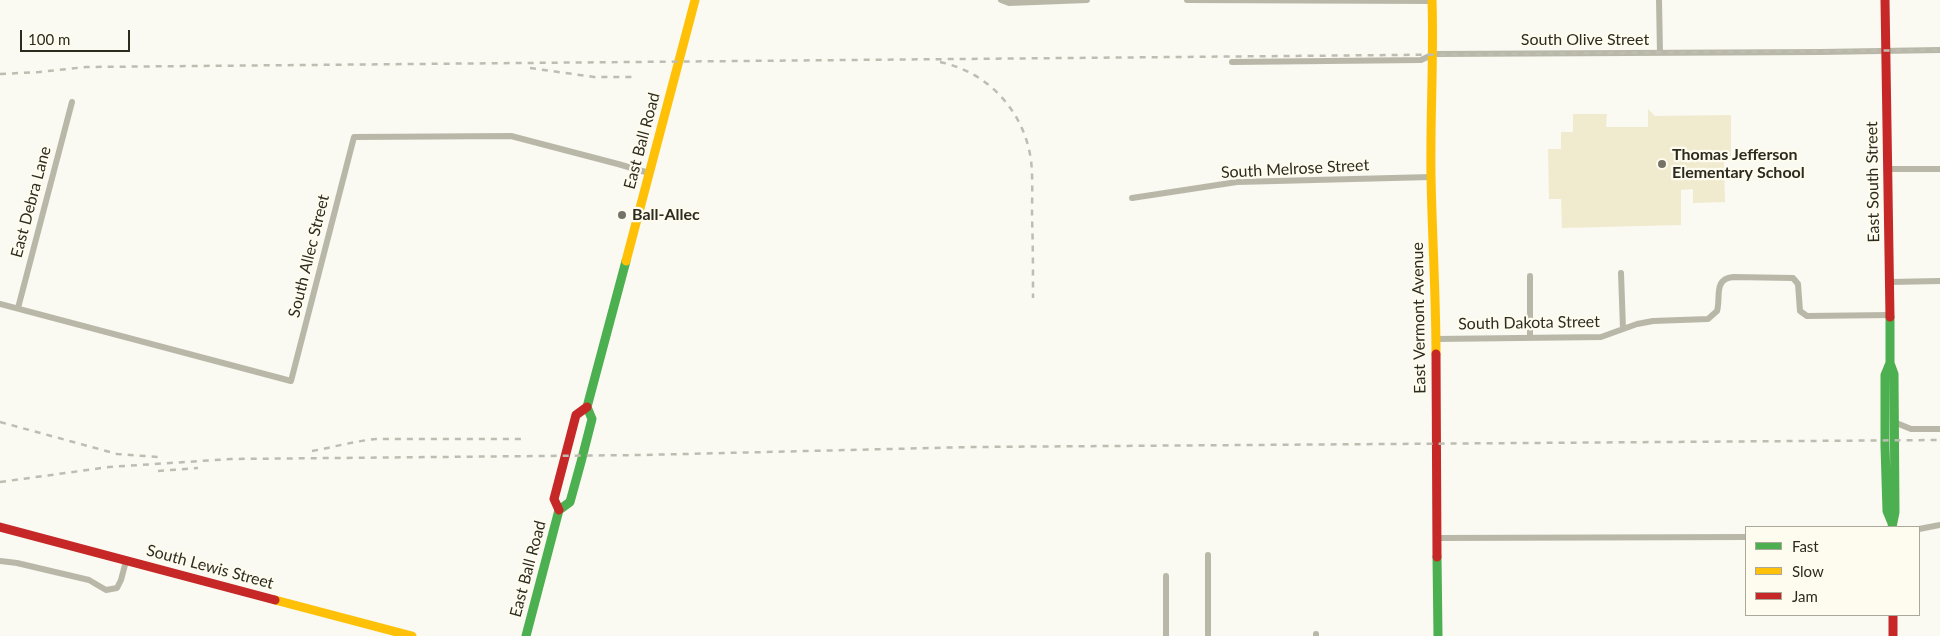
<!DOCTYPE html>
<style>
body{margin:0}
#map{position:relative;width:1940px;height:636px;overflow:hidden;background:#faf9f2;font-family:Lato,sans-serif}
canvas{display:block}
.legend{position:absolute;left:1745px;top:526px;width:175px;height:90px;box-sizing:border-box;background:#fefcef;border:1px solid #aaa89b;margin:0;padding:6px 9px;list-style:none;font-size:15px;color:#2d2a1e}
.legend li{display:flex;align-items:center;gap:10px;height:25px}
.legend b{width:25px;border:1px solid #aaa89b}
.scale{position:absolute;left:20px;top:30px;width:110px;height:22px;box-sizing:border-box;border:2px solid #2d2a1e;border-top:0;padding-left:6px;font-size:15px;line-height:18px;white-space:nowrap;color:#2d2a1e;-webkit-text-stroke:4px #fefcef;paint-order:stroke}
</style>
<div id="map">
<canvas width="1940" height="636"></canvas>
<ul class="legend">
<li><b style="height:6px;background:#4caf50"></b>Fast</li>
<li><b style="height:6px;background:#ffc107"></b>Slow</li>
<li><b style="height:6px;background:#c62828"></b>Jam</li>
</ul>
<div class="scale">100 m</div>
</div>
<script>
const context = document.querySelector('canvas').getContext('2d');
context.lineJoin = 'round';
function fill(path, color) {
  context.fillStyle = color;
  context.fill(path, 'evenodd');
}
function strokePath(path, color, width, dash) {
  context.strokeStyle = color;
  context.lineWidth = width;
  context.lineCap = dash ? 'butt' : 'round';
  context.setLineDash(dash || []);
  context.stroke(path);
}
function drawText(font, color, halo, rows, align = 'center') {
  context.font = font + ' Lato,sans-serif';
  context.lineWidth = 4.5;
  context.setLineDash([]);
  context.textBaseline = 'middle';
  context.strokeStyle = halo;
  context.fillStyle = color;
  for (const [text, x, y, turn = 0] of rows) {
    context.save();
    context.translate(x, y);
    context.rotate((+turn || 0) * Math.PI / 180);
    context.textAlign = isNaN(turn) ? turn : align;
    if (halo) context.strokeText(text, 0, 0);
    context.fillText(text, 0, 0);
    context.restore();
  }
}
fill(new Path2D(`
 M1648,109l7,7 76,-1v41l-7,7 1,39 -32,1v-14l-12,1v35l-119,3 -1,-29h-12l-1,-50h13v-17h12v-18h34l-1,13h42z`), '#f0ebcf');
strokePath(new Path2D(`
 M1001,0l8,3 78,-3
 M1187,0l245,1
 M1659,0l1,53
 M1232,62l189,-2 13,-6 387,-2 119,-2
 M1889,169h51
 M1132,198l105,-16 194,-5
 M1621,273l2,56
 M1530,276v61
 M1890,282l50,-1
 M0,304l291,77 63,-244 157,-1 107,28 31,9
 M18,308l54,-206
 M1436,339l165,-2 36,-13 16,-3 55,-2 9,-8c4,-13 -4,-32 16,-34l60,1 5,6 2,27 7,5 83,-1
 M1894,422l17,7h29
 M1919,529l21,-4
 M1437,538l309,-1
 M1208,555v81
 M0,561l17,2 72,17 17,10 11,-2 4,-8 5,-19
 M1166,576v60
 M1316,634v2`), '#b9b8a8', 6);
strokePath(new Path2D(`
 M1890,317v46l4,11 1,138 -3,15
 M1890,363l-5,12v71l2,65 5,12
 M1437,557l1,79
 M526,636l33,-126 11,-8 11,-40 11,-43 -5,-12 39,-146`), '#4caf50', 9);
strokePath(new Path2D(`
 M1432,0c2,59 -2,117 -1,175 1,60 5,120 5,179
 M626,261l69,-261
 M275,600l137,36`), '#ffc107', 9);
strokePath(new Path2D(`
 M1885,0l5,317
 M1436,354l1,203
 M559,510l-5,-11 22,-84 11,-8
 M0,527l275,73
 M1893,615v21`), '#c62828', 9);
strokePath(new Path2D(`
 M940,62c48,10 84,49 91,98 2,18 1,38 1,57 1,27 1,54 1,81
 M530,68l64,9h38
 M0,74l39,-2 47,-5 1854,-17
 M0,422l117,32 41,3
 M312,451c22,-4 43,-10 64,-12h149
 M158,471l40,-3
 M0,482l109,-15 122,-8 412,-4 329,-8 968,-7`), '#bebdb2', 2.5, [6, 6]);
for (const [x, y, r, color] of [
 [1662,164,5,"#757268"],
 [622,215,5,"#757268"]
]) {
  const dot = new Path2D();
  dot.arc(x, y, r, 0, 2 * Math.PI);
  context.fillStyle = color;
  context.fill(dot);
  strokePath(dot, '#fefcef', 2);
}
drawText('16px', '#2d2a1e', '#fefcef', [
 ["South Olive Street",1585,40],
 ["East Ball Road",642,141,-75],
 ["South Melrose Street",1295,169,-3],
 ["East South Street",1873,182,-91],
 ["East Debra Lane",31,202,-75],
 ["South Allec Street",309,256,-76],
 ["East Vermont Avenue",1419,318,-91],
 ["South Dakota Street",1529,323,-1],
 ["South Lewis Street",210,567,15],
 ["East Ball Road",528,569,-75]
]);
drawText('bold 16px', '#2d2a1e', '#fefcef', [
 ["Thomas Jefferson",1672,155],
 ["Elementary School",1672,173],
 ["Ball-Allec",632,215]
], 'left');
</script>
